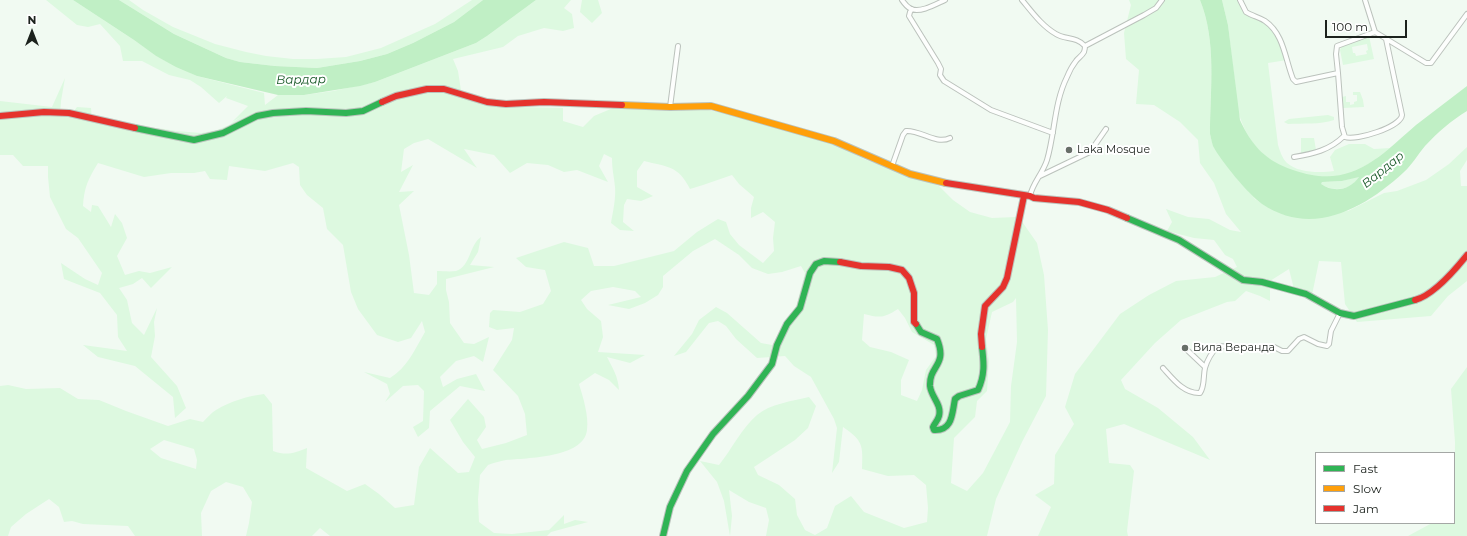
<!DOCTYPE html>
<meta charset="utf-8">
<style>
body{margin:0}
#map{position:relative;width:1467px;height:536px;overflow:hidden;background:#f1faf2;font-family:Montserrat,sans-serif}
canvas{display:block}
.legend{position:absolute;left:1315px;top:452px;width:140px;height:72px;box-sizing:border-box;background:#fff;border:1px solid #a4a7a5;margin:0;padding:5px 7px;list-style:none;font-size:12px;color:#1c221d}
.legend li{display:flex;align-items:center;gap:8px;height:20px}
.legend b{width:20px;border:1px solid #a4a7a5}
.north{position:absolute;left:12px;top:12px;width:40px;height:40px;-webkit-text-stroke:3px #fff;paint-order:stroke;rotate:0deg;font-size:11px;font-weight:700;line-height:16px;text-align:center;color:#1c221d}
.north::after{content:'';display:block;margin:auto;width:14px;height:18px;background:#1c221d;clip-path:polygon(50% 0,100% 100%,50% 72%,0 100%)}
.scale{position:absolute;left:1325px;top:20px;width:82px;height:18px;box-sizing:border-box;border:2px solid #1c221d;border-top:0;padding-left:5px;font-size:12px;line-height:14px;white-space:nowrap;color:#1c221d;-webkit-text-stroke:3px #fff;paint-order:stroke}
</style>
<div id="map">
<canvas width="1467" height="536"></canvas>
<ul class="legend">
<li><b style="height:5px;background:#30b455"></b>Fast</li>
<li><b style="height:5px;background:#ff9f0a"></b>Slow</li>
<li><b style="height:5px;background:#e5322d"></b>Jam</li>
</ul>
<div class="north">N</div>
<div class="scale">100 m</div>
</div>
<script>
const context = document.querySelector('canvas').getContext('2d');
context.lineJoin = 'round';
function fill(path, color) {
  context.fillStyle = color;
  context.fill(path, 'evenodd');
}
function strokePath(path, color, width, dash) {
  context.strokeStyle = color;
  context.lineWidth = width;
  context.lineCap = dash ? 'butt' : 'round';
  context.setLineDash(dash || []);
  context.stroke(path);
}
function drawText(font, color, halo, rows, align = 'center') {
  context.font = font + ' Montserrat,sans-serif';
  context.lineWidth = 4;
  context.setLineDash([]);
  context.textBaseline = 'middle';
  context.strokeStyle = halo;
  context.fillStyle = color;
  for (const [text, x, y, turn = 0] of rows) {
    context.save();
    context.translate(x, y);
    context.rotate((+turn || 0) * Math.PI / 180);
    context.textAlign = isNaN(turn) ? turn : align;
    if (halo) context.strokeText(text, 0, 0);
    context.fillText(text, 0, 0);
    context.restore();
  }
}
fill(new Path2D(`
 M46,0h27l61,40 22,16 41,20 67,17 1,12 13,-10h26l29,-4 42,-9 101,-39 11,-7 49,-36h35l-7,8 8,6 2,14 -11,3 -19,-3 -26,8 -15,11 -50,12 5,12 4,26 31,7 21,3 49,1v13l20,6 11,-11 19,-8 61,3 26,-3 35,8 96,26 33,17 75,27 14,14 17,12 22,6 24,-1 7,6 14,20 7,32 4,55 -2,66 -24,46 -26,57 -9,37h-221l3,-16 -3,-12 -17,-6 -20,-12 3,26 -2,20 -6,-35 -7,-19 -17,-21 19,4c13,-16 22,-36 38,-50 13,-11 35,-14 52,-18l7,9 -8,22 -13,12 -41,27 4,8 21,10 16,14 2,16 8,15 10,5 12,-7 8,-22 16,-10 13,16 40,16 23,-6 1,-14 -2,-23 -12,-10 -26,1 -26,-7c1,-24 1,-28 -19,-42l-4,35 -7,11 5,-45 -3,-9 -23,-42 -17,-11 -9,-10 -28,2 -21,-19 -10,-13 -8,-5 -9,2 -23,29 -12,4 18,-22 7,-14 17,-13 11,6 34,30 11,2 23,-27 2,-15 8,-30 -4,-7 -19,6 -14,2 -16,-6 -13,-13 -24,-16 -22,12 -30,25v11l-5,8 -13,8 -16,6 -21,-4 33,-8 -6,-6 -22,-4 -22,4 -10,9 6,9 14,12 2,16 -5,15 47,3 -15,8 -23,-6c6,12 11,19 12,33l-10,-10 -14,-7 -16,11c4,13 10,32 8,46 -3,28 -61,28 -81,30 -6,1 -13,3 -18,5l-8,10 -2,24 1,23 15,11 18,1 37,-4 15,-15v9l11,-4 13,2 -37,10 -4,4h-217l-10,-8 -8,8h-66l3,-13 3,-21 -9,-15 -17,-5 -15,9 -10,22 1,23h-67l-7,-10 -45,-2 -11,-3 -8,1 -5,-15 -10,-8 -23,15 -15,13 -3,9h-8v-150l8,-1 18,4 34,-1 18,11 21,1 27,11 42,15 22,-7 13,3c4,-4 8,-9 13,-12 15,-9 32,-14 48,-16l8,10 1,47c14,5 21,2 34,-3l-1,20 41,23 18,-7 14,10 16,14 19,-3 5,-38 11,-19 28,25 11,-1 6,-15 -12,-15 -13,-22 18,-21 16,18 2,10 -9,13 5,9 24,-6 21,-8 -2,-21 -7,-18 -25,-26 19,-30 2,-12 -17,2 -8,-3 1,-14 3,-3 27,2 23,-8 8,-13 -6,-21 -19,-3 -10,-9 48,-16 24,6 6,18h20l60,-15 23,-19 21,-13 8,3 4,12 9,11 24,18 11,-12 -1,-13 2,-16 -12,-10 -12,6v-10l3,-11 -15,-13 -7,-9 -29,10 -13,4c-12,-24 -23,-22 -46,-28l-7,10v16l16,9 -12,5 -14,-2 -3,6 -1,17 11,9 -14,-1 -9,-7c2,-12 5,-24 4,-36 -1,-11 -3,-17 -3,-29l-8,-4 -5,12 9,16 -31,-12 -13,2 -16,-7 -21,-2 -17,10 -16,-18 -30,-6 13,19 -49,-29 -14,4 -10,6 -3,23 12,-7 -14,27 15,-1 -15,14 10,50 5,38 15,2 8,-11v-13c5,0 13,1 19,0 15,-5 13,-26 25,-34l-3,15 -8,13 24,2 -48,12v11l3,12 1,21 14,20 10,1 15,-7 -6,25 -9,-6 -18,5 -16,16 3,10 14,-8 19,-5 9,17 -25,-5 -30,25 -1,17 -11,9 -5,-10 10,-6 1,-30 -6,-6 -15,1 -18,16 5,-8 -3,-10 -23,-12 26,6c17,-10 25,-29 35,-46l-3,-11 -11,17 -13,4 -21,-7 -19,-26 -7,-17 -8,-47 -16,-16 -4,-21 -16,-13 -7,-10 -1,-18 -6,-4 -28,8 -36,-5 -2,14 -17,-1 -5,-8 -11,2h-23l-27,4 -46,-14c-10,16 -14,25 -15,43l8,6 1,-7 6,1 13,21 4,-13 7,9 5,15 -10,18 8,19 14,-4 11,2 22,-6 -21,21 -9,-10 -9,6 -14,4 8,12 5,23 12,12 13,-27 -3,14 1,14 -4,21 26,29 9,22 -11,10 -2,-21 -38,-31 -37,-9 -15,-12 44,6 -9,-14 -1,-22 -17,-22 -36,-14 -3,-16 24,16 13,6 4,-12 -24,-35 -12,-9 -16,-32 -2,-20v-11h-25l-10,-11h-13v-54l52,6 13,-29 -4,23 -1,15h10l7,-9 14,1 1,12 40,10 26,-2 18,3 25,2 16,-3 12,-5 13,-9 -10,6 16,-16 -22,-8 1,-2 -8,7 -18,-16 -11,-7 -21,-5 -27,-14h-19l-3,-15 -20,-22 -12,3 -11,-2zM1016,298l1,44 -6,44 -1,36 -27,51 -16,18 -16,-8 3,-45 21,-21 2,-16 10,-10 2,-30 -3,-22 6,-27 21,-10zM898,309l7,9 7,14 22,13 2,11 -10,14 -4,20 -5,11 -16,-6v-15l8,-20 -18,-8 -21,-5 -8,-7 2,-26c16,4 20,4 34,-5zM164,440l30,9 3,11 -1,9 -35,-11 -11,-9z
 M119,0h10l14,10 30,17 42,17 31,8 20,4 27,3h24l29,-2 35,-9 54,-24 37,-24h11l-29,22 -41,21 -26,11 -27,7 -43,7 -42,-2 -35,-4 -14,-4 -52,-24z
 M582,0h16l4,13 -10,10 -12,-11z
 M1129,0h71c17,42 10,90 10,134l3,11 8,12 34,42 12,8 18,8 63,-4 36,-18 13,-2 29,-11 23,-16 18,-17v13l-7,11 1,15h6v95l-19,15 -17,20 -74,6 -12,-18 -4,-42 -22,-1 -7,34 -18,-6 -5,-20 -19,12v20l-10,-5 -14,-5 -11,10 -8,1 -46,18 -26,23 -34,37 4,9 33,19 35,29 17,23 -86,-36 -18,5 3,34 21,2 4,6 -7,60 1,5h-90l13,-29 -16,-12 19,-11 1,-29 19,-31 -9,-17 10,-33 45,-60 29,-19 27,-14 39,-4 22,-10 -4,-8 -8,-4 -11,-15 -20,-2 -27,-7 5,-9 -6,-13 22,8 21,2 21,11 11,2 -15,-18 -12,-31 -14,-20 -2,-23 -18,-18 -26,-17 -18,-1 3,-34 -13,-11 -2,-26 7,-28z
 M1222,0h18l6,12c29,12 30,20 41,48l-19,3 10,82c2,6 4,13 9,18 11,10 33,10 47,8l-4,-14 5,-7 14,-6h16l9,5 16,-1c-14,11 -29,23 -47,27 -28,6 -66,-4 -85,-26 -10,-11 -16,-24 -20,-38l-10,-86z
 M1369,36l5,23 -31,6 -3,-15 2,-4zM1367,44l1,6 -2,1 1,3 -11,2 -1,-3h-2l-1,-6z
 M1353,92h7l3,8 1,7 -21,1 -1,-11 4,-1v6h4v3l4,-1v-2l3,-1v-6h-4z
 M1328,115l6,2v3c-14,5 -31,3 -46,4l-4,-2 5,-3z
 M1301,138h13l2,12 -15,4z
 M1360,176c-9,15 -26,16 -40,8l2,-2 20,-1z
 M1467,367v169h-59l24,-13h22l1,-81 -4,-53z`), '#ddf9e0');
fill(new Path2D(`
 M73,0h46l55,34 52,24 14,4 35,4 42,2 43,-7 27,-7 26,-11 41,-21 29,-22h53l-49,36 -11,7 -101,39 -15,4 -56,9h-26l-81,-19 -21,-9 -20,-11 -22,-16z
 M1200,0h22l6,25 12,95c12,26 26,41 53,50 57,20 84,-11 123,-45 17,-13 34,-26 51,-39v25c-15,9 -30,22 -42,35 -7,8 -13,19 -21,26 -39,36 -91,66 -142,32 -14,-10 -41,-43 -49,-58 -1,-3 -2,-8 -3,-12 0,-44 7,-92 -10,-134zM1359,177c-9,13 -25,16 -38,7l1,-2 20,-1z`), '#c0efc5');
const street = new Path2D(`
 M902,0c2,3 5,7 9,9 10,4 25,-5 34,-9
 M1022,0c10,12 20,26 34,34 9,6 20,2 29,12 0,3 0,3 -1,6 -2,4 -6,6 -8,9 -4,5 -7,11 -9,16 -13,26 -12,56 -20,83 -4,13 -15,24 -17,36
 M1240,0l6,12c6,4 13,5 19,9 19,13 20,38 28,58l3,3 42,-9 -2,-19 1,-8 38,-14 51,31h5l36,-49
 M1365,0l10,32
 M912,9l-2,3 -1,4 29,47 3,6 -1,6 4,6 47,29 62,23
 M1085,46l59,-31 12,-7 6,-8
 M1338,73l4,54 3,10c11,4 56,-10 57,-22l-16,-76
 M670,107l8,-61
 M1294,157c19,-3 36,-7 50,-21
 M892,166l11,-31 3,-4c15,-1 30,14 44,7
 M1040,176l50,-24 16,-23
 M1185,348l20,19
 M1163,368c10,11 21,26 37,25 5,-7 3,-17 5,-25 2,-7 7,-16 13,-22l47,3 9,-2 8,4h6l11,-12 5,-2 14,7 9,2 2,-2 2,-13 9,-18`);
const fast = new Path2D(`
 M135,128l59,12 29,-7 34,-17 16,-3 33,-2 40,2 17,-2 19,-9
 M1127,218l52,22 64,40 19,2 44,12 34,19 14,3 61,-16
 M916,324l5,8 16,7c11,27 -8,26 -7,47 1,11 12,18 9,30 -1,4 -4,7 -6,11l1,3c19,1 18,-17 21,-31l4,-3 19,-6c7,-15 6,-27 4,-43
 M663,536l7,-29 17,-36 26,-37 35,-38 24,-32 5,-19 10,-21 13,-16 10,-35 6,-9 8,-3 16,1`);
const slow = new Path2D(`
 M622,105l48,2 41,-1 123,35 76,33 36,9`);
const jam = new Path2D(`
 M382,102l14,-6 31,-7h17l43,13 19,2 38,-2 78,3
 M0,116l44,-4 25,1 66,15
 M946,183l84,13 4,2 45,4 29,8 19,8
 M840,262l21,4 28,1 13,3 7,8 5,15v29l2,2
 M1415,300c19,-5 40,-30 52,-45
 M982,347l-1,-13 4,-28 18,-19 4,-9 17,-82`);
strokePath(street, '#bbc2bc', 6);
strokePath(fast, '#bbc2bc', 8);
strokePath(slow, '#bbc2bc', 8);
strokePath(jam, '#bbc2bc', 8);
strokePath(street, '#fdfefd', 4);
strokePath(fast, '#30b455', 6);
strokePath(slow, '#ff9f0a', 6);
strokePath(jam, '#e5322d', 6);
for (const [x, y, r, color] of [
 [1069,150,4,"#676e68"],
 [1185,348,4,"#676e68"]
]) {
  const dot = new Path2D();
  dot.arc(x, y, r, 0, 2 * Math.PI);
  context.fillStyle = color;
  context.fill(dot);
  strokePath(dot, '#fff', 1.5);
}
drawText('11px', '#1c221d', '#fff', [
 ["Laka Mosque",1077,150],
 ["Вила Веранда",1193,348]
], 'left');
drawText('italic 12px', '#175826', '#fff', [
 ["Вардар",301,80,-1],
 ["Вардар",1383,170,-39]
]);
</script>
